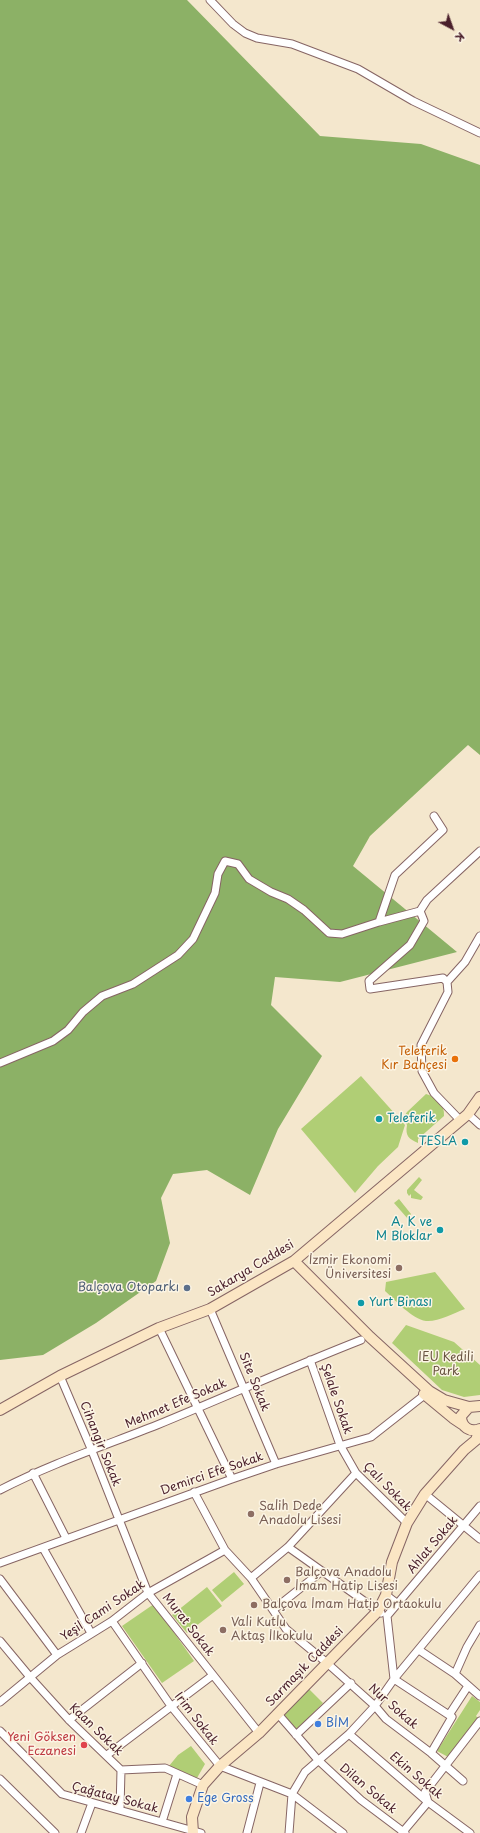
<!DOCTYPE html>
<meta charset="utf-8">
<style>
body{margin:0}
#map{position:relative;width:480px;height:1833px;overflow:hidden;background:#f4e7cd;font-family:"Playpen Sans",sans-serif}
canvas{display:block}
.north{position:absolute;left:432px;top:8px;width:40px;height:40px;-webkit-text-stroke:3px #fcf5e5;paint-order:stroke;rotate:139deg;font-size:11px;font-weight:700;line-height:16px;text-align:center;color:#4a1f2b}
.north::after{content:'';display:block;margin:auto;width:14px;height:18px;background:#4a1f2b;clip-path:polygon(50% 0,100% 100%,50% 72%,0 100%)}
</style>
<div id="map">
<canvas width="480" height="1833"></canvas>
<div class="north">K</div>
</div>
<script>
const context = document.querySelector('canvas').getContext('2d');
context.lineJoin = 'round';
function fill(path, color) {
  context.fillStyle = color;
  context.fill(path, 'evenodd');
}
function strokePath(path, color, width, dash) {
  context.strokeStyle = color;
  context.lineWidth = width;
  context.lineCap = dash ? 'butt' : 'round';
  context.setLineDash(dash || []);
  context.stroke(path);
}
function drawText(font, color, halo, rows, align = 'center') {
  context.font = font + ' "Playpen Sans",sans-serif';
  context.lineWidth = 3;
  context.setLineDash([]);
  context.textBaseline = 'middle';
  context.strokeStyle = halo;
  context.fillStyle = color;
  for (const [text, x, y, turn = 0] of rows) {
    context.save();
    context.translate(x, y);
    context.rotate((+turn || 0) * Math.PI / 180);
    context.textAlign = isNaN(turn) ? turn : align;
    if (halo) context.strokeText(text, 0, 0);
    context.fillText(text, 0, 0);
    context.restore();
  }
}
fill(new Path2D(`
 M361,1076l44,49 -7,22 -20,19 -23,27 -54,-64z
 M426,1094c10,3 19,10 18,22l-26,23v4c-9,-4 -13,-7 -11,-18l-4,-7 4,-6z
 M419,1177l3,3 -8,10 9,7 -2,3 -10,-2v-4l-2,2 -2,-3v-3z
 M399,1199l12,15 -3,5 -14,-16z
 M435,1272l30,37c-11,4 -27,13 -39,12 -14,-2 -31,-21 -41,-30l1,-9z
 M406,1325l48,17 26,23v30l-16,2 -22,-7 -50,-47z
 M234,1572l10,12 -22,18 -10,-12z
 M207,1587l15,19 -35,27 -15,-18z
 M154,1604l40,57 -32,22 -40,-57z
 M309,1689l14,14 -26,27 -13,-15z
 M472,1696l8,6v8l-4,6 3,3 -29,39 -13,-7z
 M191,1746l14,18 -8,14 -28,-12 9,-11z`), '#b0ce75');
fill(new Path2D(`
 M0,0h187l133,136 101,8 59,21v590l-12,-10 -98,91 -17,30 104,86 -117,30 -65,-5 -4,28 51,51 -44,73 -28,66 -43,-25 -34,4 -12,24 9,45 -14,38 -60,42 -53,32 -43,5z`), '#8cb166');
const street = new Path2D(`
 M210,0l23,24 12,9 12,5 35,6 66,25 55,32 67,32
 M379,922l16,-47 48,-45 -9,-14
 M447,982l18,-20 15,-26
 M0,1063l53,-22 15,-11 15,-18 19,-16 31,-12 45,-29 15,-16 22,-46 3,-19 7,-13 13,3 11,15 22,13 17,7 16,11 25,23 13,1 37,-12 41,-11
 M468,1114l12,11
 M460,1120l-26,-27 -12,-22 -1,-26 27,-53 -1,-10 -4,-4 -73,11 -1,-8 41,-36 14,-24 -4,-10 7,-11 53,-49
 M210,1309l66,155
 M159,1328l73,151
 M310,1360l30,85 16,28 51,50
 M60,1376l32,75 56,142 111,140
 M33,1473l33,65
 M0,1490c50,-26 104,-44 157,-65 68,-28 135,-58 204,-85
 M194,1492l31,58 26,28 35,51 41,34 48,43 11,13 45,34 32,28
 M425,1494l55,45
 M288,1547l93,66
 M43,1548l48,85
 M0,1563l232,-84 44,-15 95,-27 56,-44
 M251,1578l37,-31 68,-74
 M0,1579l57,76
 M386,1595l12,9
 M273,1610l49,-39
 M387,1616l93,-110
 M112,1621l59,85 49,60 72,28 51,39
 M0,1641l30,36 39,43 52,50 44,-2 38,17
 M419,1650l36,24 25,22
 M455,1674l12,-27 13,-22
 M0,1702l57,-47 55,-34 36,-28 77,-43
 M278,1714l40,46 43,40 44,33
 M449,1715l19,-29
 M69,1720l73,-57
 M0,1731l62,63 139,39
 M349,1734l79,68 42,31
 M296,1735l55,-52
 M431,1753l21,-36 -58,-38 86,-104
 M107,1755l106,-80
 M0,1779l55,54
 M120,1810l1,-40
 M162,1822l15,-48
 M81,1833l11,-30
 M247,1833l13,-50
 M289,1833l3,-39 13,-22 44,-38 26,-28 19,-27 -7,-63
 M402,1833l26,-31 -3,-10 55,-71`);
const secondary = new Path2D(`
 M294,1261l76,76 59,54 15,9 25,7
 M424,1394l29,24 9,6
 M0,1410l60,-34 99,-48 51,-19 84,-48 174,-147 12,-17
 M193,1833l-1,-16 11,-32 17,-19 39,-33 119,-122 8,-16 6,-33 15,-39 18,-29 39,-44 12,-10 4,-11c-10,4 -19,-2 -19,-13l8,-9 11,-1`);
strokePath(street, '#866564', 9);
strokePath(secondary, '#866564', 12);
strokePath(street, '#fff', 7);
strokePath(secondary, '#fbe6c4', 10);
for (const [x, y, r, color] of [
 [455,1059,4,"#e8710a"],
 [379,1119,4,"#0f9aa8"],
 [465,1142,4,"#0f9aa8"],
 [440,1230,4,"#0f9aa8"],
 [399,1268,4,"#8d6e63"],
 [187,1288,4,"#5c6f8a"],
 [361,1303,4,"#0f9aa8"],
 [251,1514,4,"#8d6e63"],
 [287,1580,4,"#8d6e63"],
 [254,1605,4,"#8d6e63"],
 [223,1630,4,"#8d6e63"],
 [318,1724,4,"#3f7fe0"],
 [84,1745,4,"#e0444e"],
 [189,1799,4,"#3f7fe0"]
]) {
  const dot = new Path2D();
  dot.arc(x, y, r, 0, 2 * Math.PI);
  context.fillStyle = color;
  context.fill(dot);
  strokePath(dot, '#fcf5e5', 1.5);
}
drawText('12px', '#c56008', '#fcf5e5', [
 ["Teleferik",447,1052],
 ["Kır Bahçesi",447,1066]
], 'right');
drawText('12px', '#0d838f', '#fcf5e5', [
 ["Teleferik",387,1119],
 ["TESLA",457,1142,"right"],
 ["A, K ve",432,1223,"right"],
 ["M Bloklar",432,1237,"right"],
 ["Yurt Binası",369,1303]
], 'left');
drawText('12px', '#785e54', '#fcf5e5', [
 ["İzmir Ekonomi",391,1261,"right"],
 ["Üniversitesi",391,1275,"right"],
 ["Salih Dede",259,1507],
 ["Anadolu Lisesi",259,1521],
 ["Balçova Anadolu",295,1573],
 ["İmam Hatip Lisesi",295,1587],
 ["Balçova İmam Hatip Ortaokulu",262,1605],
 ["Vali Kutlu",231,1623],
 ["Aktaş İlkokulu",231,1637]
], 'left');
drawText('12px', '#4a1f2b', '#fcf5e5', [
 ["Sakarya Caddesi",251,1269,-31],
 ["Site Sokak",254,1382,68],
 ["Şelale Sokak",336,1399,71],
 ["Mehmet Efe Sokak",176,1404,-23],
 ["Cihangir Sokak",100,1444,68],
 ["Demirci Efe Sokak",212,1474,-19],
 ["Çalı Sokak",387,1487,46],
 ["Ahlat Sokak",433,1545,-50],
 ["Yeşil Cami Sokak",103,1611,-34],
 ["Murat Sokak",188,1625,52],
 ["Sarmaşık Caddesi",305,1667,-46],
 ["Nur Sokak",393,1707,41],
 ["Irim Sokak",196,1719,52],
 ["Kaan Sokak",96,1730,44],
 ["Ekin Sokak",416,1776,40],
 ["Dilan Sokak",368,1789,40],
 ["Çağatay Sokak",115,1798,15]
]);
drawText('12px', '#4e5e75', '#fcf5e5', [
 ["Balçova Otoparkı",179,1288]
], 'right');
drawText('12px', '#695441', '#fcf5e5', [
 ["IEU Kedili",446,1358],
 ["Park",446,1372]
]);
drawText('12px', '#366cbe', '#fcf5e5', [
 ["BİM",326,1724],
 ["Ege Gross",197,1799]
], 'left');
drawText('12px', '#be3a42', '#fcf5e5', [
 ["Yeni Göksen",76,1738],
 ["Eczanesi",76,1752]
], 'right');
</script>
